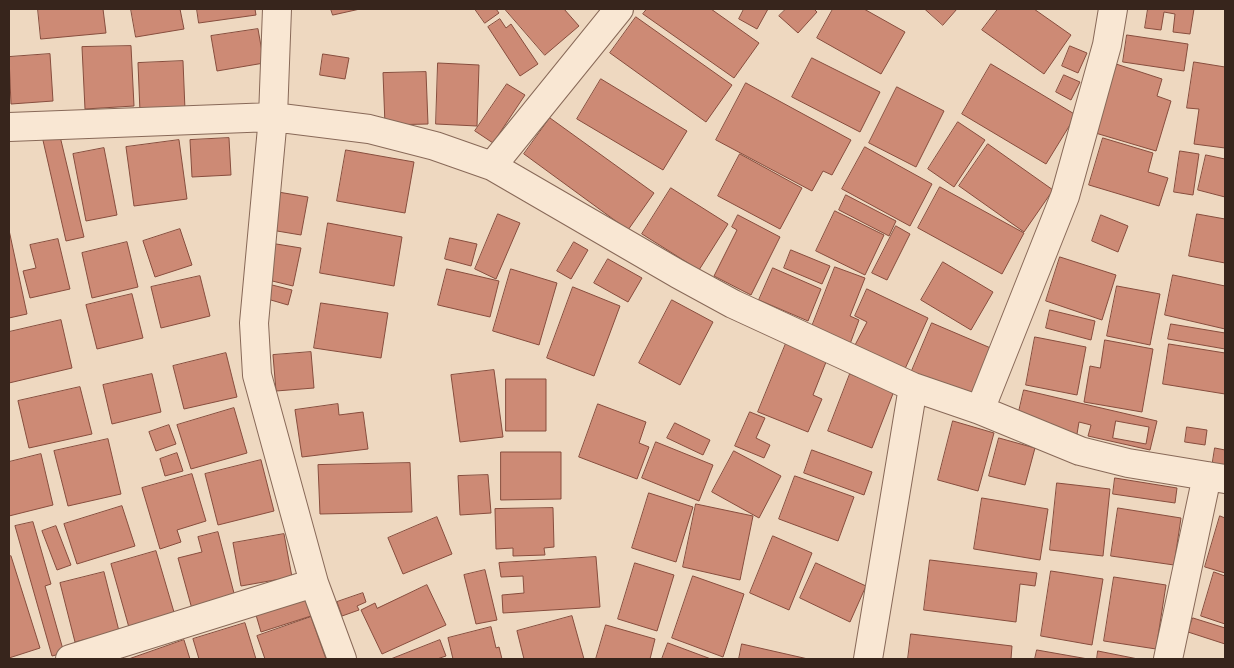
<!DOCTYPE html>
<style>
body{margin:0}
#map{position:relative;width:1234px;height:668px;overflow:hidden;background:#eed8c0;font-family:Georgia,serif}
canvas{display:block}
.frame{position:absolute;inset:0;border:10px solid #37251c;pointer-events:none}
</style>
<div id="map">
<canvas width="1234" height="668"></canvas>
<div class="frame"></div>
</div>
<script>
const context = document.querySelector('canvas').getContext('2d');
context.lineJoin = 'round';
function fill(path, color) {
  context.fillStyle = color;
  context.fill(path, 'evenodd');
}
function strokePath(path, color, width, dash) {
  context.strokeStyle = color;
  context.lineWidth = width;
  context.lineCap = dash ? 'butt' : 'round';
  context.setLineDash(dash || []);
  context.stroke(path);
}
const building = new Path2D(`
 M38,9h65l3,24 -65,6z
 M131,9h49l4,20 -48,8z
 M197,9h58l1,6 -57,8z
 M331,9h29l-27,6z
 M475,9h21l3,4 -14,10z
 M505,9h59l15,17 -34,29z
 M647,9h64l48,34 -25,35 -91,-64z
 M744,9h24l-11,20 -18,-10z
 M786,9h28l3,3 -19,21 -19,-17z
 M833,9h31l41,23 -24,42 -64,-36z
 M925,9h32l-14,16z
 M998,9h36l37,26 -27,39 -62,-44z
 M1148,9h46l-4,25 -17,-2 2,-18 -11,-2 -3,18 -16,-2z
 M636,17l96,68 -26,37 -96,-69z
 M500,19l6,9 5,-4 27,40 -18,12 -32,-49z
 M258,29l6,34 -47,8 -6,-35z
 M1127,35l61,9 -4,27 -61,-9z
 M131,46l3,60 -49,3 -3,-62z
 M1070,46l17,7 -9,20 -16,-7z
 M50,54l3,47 -42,3 -2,-47z
 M323,54l26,4 -4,21 -25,-4z
 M812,58l68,34 -20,40 -68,-35z
 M183,61l2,49 -45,2 -2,-49z
 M1194,62l31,5v81l-31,-4 5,-35 -12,-1z
 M438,63l41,2 -2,61 -41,-2z
 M1113,63l49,16 -5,17 14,5 -15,50 -64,-19z
 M991,64l85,51 -30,49 -84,-50z
 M426,72l2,52 -43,1 -2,-52z
 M1064,75l16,7 -9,18 -15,-8z
 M601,79l86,52 -24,39 -86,-51z
 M746,83l105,57 -19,35 -9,-4 -11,20 -96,-51z
 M507,84l18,11 -32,48 -18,-12z
 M897,87l47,24 -28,56 -47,-24z
 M550,118l104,75 -26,37 -104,-76z
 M958,122l27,18 -31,47 -26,-18z
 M59,132l25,105 -18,4 -24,-105z
 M229,138l2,37 -39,2 -2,-37z
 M1103,138l50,15 -5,19 20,6 -9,28 -70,-21z
 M179,140l8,59 -53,7 -8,-59z
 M988,144l65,46 -29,42 -65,-46z
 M865,147l67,37 -22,42 -68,-37z
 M104,148l13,67 -31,6 -13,-67z
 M346,150l68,12 -9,51 -68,-12z
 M1180,151l19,3 -6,41 -19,-3z
 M740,154l62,34 -22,41 -62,-33z
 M1206,155l19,4v38l-27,-7z
 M940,187l84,46 -22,41 -84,-46z
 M671,188l57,36 -29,46 -57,-36z
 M278,192l30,5 -7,38 -30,-5z
 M846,195l50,26 -7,15 -50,-26z
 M835,211l49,24 -19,40 -49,-24z
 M498,214l22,9 -24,56 -21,-10z
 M1197,214l28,5v44l-36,-7z
 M738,215l42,22 -29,58 -37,-19 23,-46 -5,-3z
 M1101,215l27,11 -10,26 -26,-11z
 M328,223l74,14 -8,49 -74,-13z
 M896,226l14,8 -23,46 -15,-7z
 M180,229l12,36 -37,12 -12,-36z
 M9,230l18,84 -18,4z
 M450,238l27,6 -6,22 -26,-7z
 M58,239l12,50 -40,9 -7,-27 13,-3 -6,-23z
 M127,242l11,45 -46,11 -10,-45z
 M574,242l14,8 -17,29 -14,-8z
 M270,243l31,5 -8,38 -29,-7z
 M791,250l39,16 -8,18 -38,-16z
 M1060,257l56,18 -14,45 -56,-19z
 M608,259l34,19 -14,24 -34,-19z
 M943,262l50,30 -22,38 -50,-30z
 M835,267l30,11 -15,38 9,4 -9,24 -39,-15z
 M773,268l48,21 -13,32 -49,-21z
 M447,269l52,12 -9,36 -52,-12z
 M511,269l46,14 -18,62 -46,-14z
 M1173,275l52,11v43l-60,-14z
 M200,276l10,40 -49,12 -10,-41z
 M268,284l24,6 -4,15 -24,-7z
 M1117,286l43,8 -10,51 -43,-9z
 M573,287l47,19 -26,70 -47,-18z
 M867,289l61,29 -24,53 -50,-24 13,-25 -12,-6z
 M132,294l11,44 -46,11 -11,-44z
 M672,300l41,22 -33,63 -41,-22z
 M321,303l67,10 -7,45 -67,-10z
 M1050,310l45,11 -4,19 -45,-12z
 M61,320l11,48 -63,15v-51z
 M932,323l61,26 -21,50 -61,-26z
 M1171,324l54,9v16l-57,-10z
 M1035,337l51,10 -9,48 -51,-10z
 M1105,340l48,9 -11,63 -58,-10 6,-36 10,2z
 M787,341l41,16 -15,38 9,4 -14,33 -50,-20z
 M1169,344l56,9v41l-62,-10z
 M311,352l3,36 -38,3 -3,-36z
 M226,353l11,44 -53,12 -11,-43z
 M494,370l9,67 -43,5 -9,-67z
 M152,374l9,38 -49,12 -9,-39z
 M850,374l44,17 -22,57 -44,-17z
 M506,379h40v52h-40z
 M80,387l12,47 -63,14 -11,-47z
 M1024,390l133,31 -7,29 -62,-14 3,-11 -12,-3 -2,12 -60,-14zM1116,421l33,6 -3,17 -33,-6z
 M338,404l1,11 24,-3 5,37 -66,8 -7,-47z
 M598,404l48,18 -7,21 10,4 -12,32 -58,-22z
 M234,408l13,45 -56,16 -14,-44z
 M750,412l15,6 -9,20 14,7 -6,13 -29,-12z
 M953,421l41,12 -16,58 -40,-11z
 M675,423l35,17 -7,15 -36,-17z
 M169,425l7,19 -20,7 -7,-19z
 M1187,427l20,3 -2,15 -20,-3z
 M999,438l36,10 -10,37 -36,-9z
 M108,439l13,55 -53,12 -14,-55z
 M656,442l57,23 -14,36 -57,-23z
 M1215,448l10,2v19l-13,-2z
 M812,450l60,22 -8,23 -60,-22z
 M734,451l47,25 -22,42 -47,-26z
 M501,452h60v47l-60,1z
 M177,453l6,18 -18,5 -5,-17z
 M41,454l12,51 -44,11v-54z
 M261,460l13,51 -56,14 -13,-51z
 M410,463l2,49 -92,2 -2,-49z
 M192,474l14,47 -29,9 4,12 -21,7 -18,-61z
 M488,475l3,38 -31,2 -2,-39z
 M795,476l59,21 -16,44 -59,-22z
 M1115,478l62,10 -2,15 -62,-9z
 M1057,483l53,6 -7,67 -53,-6z
 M649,493l44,14 -17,55 -44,-14z
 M982,498l66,11 -8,51 -66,-11z
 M696,504l57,12 -13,64 -57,-13z
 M122,506l13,40 -58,18 -13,-40z
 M553,508l1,39 -10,1 1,7 -32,1v-8l-17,1 -1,-40z
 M1118,508l63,10 -7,47 -63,-9z
 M1220,516l5,2v55l-20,-6z
 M437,517l15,37 -49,20 -15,-36z
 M33,522l18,62 -6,2 19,67 -12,3 -37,-130z
 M56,526l15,39 -14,5 -15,-39z
 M218,532l17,65 -43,12 -14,-51 24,-6 -4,-15z
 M284,534l8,43 -51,9 -8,-43z
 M773,536l39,17 -23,57 -39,-17z
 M156,551l20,68 -46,12 -19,-67z
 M11,556l29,92 -31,10v-101z
 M596,557l4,50 -97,6 -1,-18 22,-2 -1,-17 -22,1 -2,-14z
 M930,560l107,13 -2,13 -15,-2 -4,38 -92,-12z
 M635,563l39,12 -17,56 -39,-12z
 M816,563l50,23 -16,36 -50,-24z
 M485,570l12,50 -21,4 -12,-49z
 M1051,571l52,8 -11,66 -51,-9z
 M104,572l15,59 -44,11 -15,-59z
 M1214,572l11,4v48l-24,-8z
 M693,576l51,18 -21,63 -51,-19z
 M1114,577l52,8 -10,64 -52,-8z
 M427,585l19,40 -64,29 -21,-44 14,-7 2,5z
 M363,593l3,9 -9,4 2,4 -17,6 -5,-14z
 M306,599l5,17 -50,16 -5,-17z
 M572,616l12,43h-60l-7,-28z
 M311,617l15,42h-61l-8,-23z
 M1193,618l32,10v16l-37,-12z
 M245,623l11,36h-57l-6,-20z
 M606,625l49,14 -5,20h-54z
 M491,627l5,21 3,-1 3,12h-49l-5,-21z
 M911,634l101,12 -1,13h-103z
 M184,640l6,19h-61z
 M440,640l6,16 -9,3h-46z
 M668,643l43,16h-49z
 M742,644l66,15h-69z
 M1037,650l51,9h-53z
 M1098,651l40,8h-41z`);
fill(building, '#cd8a75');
strokePath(building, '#874d3d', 1);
const minor = new Path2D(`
 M277,9l-4,108 -19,206 3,52 57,208 28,76
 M9,127l264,-10 96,12 66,17 57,20 186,108 55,30 180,83 67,23 100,41 48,12 97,16
 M492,166l127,-157
 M980,410l85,-214 42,-151 6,-36
 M70,659l244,-76
 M868,659l45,-272
 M1168,659l39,-183`);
strokePath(minor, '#886958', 30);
strokePath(minor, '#f9e7d3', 28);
</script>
